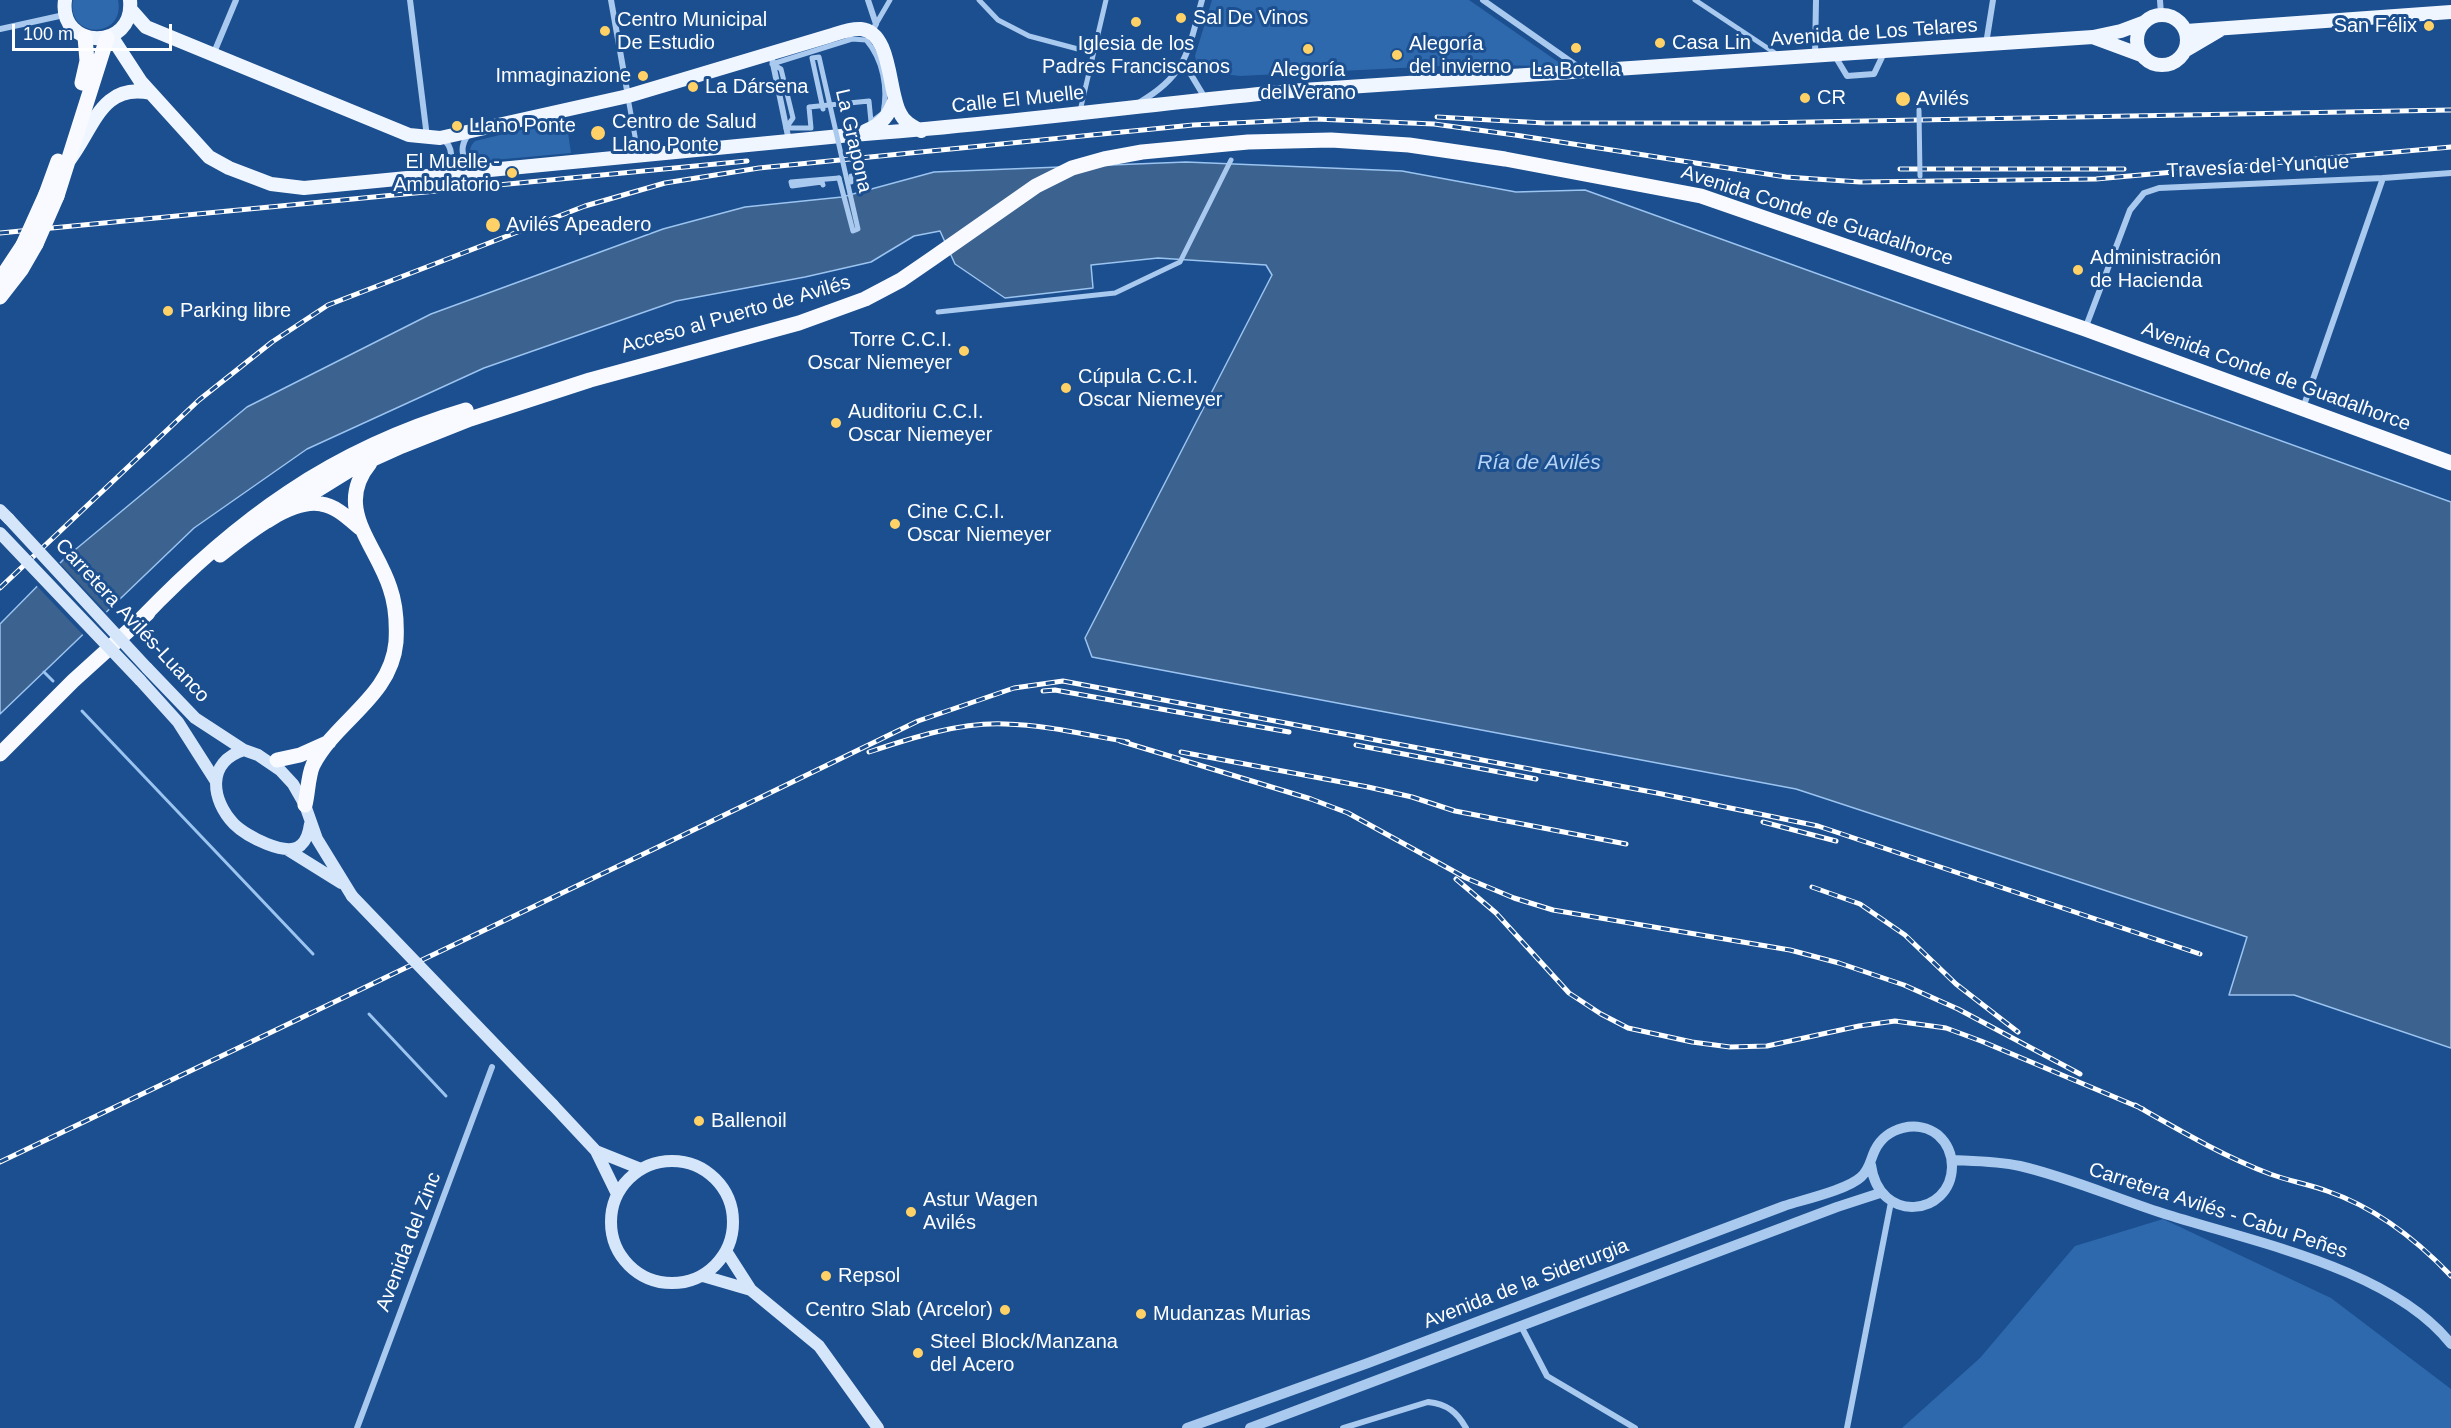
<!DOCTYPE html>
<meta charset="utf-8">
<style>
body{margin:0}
#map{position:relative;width:2451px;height:1428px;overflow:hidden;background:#1b4f8f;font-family:Helvetica,sans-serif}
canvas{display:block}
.scale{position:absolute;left:12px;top:24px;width:160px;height:27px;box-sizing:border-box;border:3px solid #fff;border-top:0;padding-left:8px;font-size:18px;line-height:21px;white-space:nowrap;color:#fff;-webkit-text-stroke:4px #1b4f8f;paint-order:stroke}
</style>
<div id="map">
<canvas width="2451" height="1428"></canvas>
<div class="scale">100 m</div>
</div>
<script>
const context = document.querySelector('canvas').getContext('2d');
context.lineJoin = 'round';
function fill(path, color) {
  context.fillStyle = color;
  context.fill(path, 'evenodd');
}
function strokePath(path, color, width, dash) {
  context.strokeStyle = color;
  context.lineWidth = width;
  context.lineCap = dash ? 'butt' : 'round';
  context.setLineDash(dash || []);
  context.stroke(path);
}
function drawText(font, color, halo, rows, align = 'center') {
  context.font = font + ' Helvetica,sans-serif';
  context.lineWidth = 6;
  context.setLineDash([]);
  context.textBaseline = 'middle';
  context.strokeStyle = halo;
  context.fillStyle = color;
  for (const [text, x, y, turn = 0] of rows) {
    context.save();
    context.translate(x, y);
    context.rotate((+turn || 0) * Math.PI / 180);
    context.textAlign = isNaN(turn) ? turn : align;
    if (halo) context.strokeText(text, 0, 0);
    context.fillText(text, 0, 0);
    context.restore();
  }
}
fill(new Path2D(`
 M73,0h45c8,39 -52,40 -45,0z
 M1212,0h257l95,66 -103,-1 -221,11 -41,-5 -4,-15z
 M566,119l5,34 -89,8c-11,-4 -16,-11 -7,-20z
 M2163,1219l168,79 120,91v39h-549l78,-70 95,-112z`), '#2e69ad');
const water = new Path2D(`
 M1186,162l216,9 114,21 69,-2 866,312v546l-157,-53h-65l18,-58 -451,-148 -704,-132 -7,-19 187,-363 -6,-10 -108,-7 -67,7 2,23 -88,10 -50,-34 -15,-33 -26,5 -43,26 -66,15 -129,24 -192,67 -177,81 -113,79 -194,186v-90l64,-65 183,-152 184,-93 232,-85 82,-22 97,-10 92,-25z`);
fill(water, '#3c6290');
strokePath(water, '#9cc4f0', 1.5);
fill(new Path2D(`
 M58,561l51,54 -24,22 -50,-53z`), '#1b4f8f');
strokePath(new Path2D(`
 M44,672l9,9
 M82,711l231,243
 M369,1014l77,82`), '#9cc4f0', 3);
strokePath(new Path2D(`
 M979,0l19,20 31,16 64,17
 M1695,0l83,55
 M876,24l14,-24
 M852,39l14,1c17,20 22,48 17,73l-12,9 -2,-21 -60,6 2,21h-25l7,-10 -12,-49 -9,-5z
 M628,98l10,55
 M1080,111l26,-111
 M851,176v6
 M823,185l-1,-3 -30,4 -1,-4 48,-4
 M938,312l177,-19 65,-31 51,-102`), '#a9c9ee', 5);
strokePath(new Path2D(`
 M410,0l17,137
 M611,0l17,96
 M868,0l8,24 -4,8
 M1483,0l97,68
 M2160,0l1,15
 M0,29l64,-14
 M1986,44l7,-44
 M771,54l18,87
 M213,55l23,-55
 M1815,56l1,-56
 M1835,56l12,20 27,-2 10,-21
 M1184,63l21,35
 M1140,102c48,-28 48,-52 62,-102
 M468,135c-10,14 -5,24 5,35
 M442,139c12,7 11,23 4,33
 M2085,329l45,-119 14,-17 15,-5 224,-10 68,-5
 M2303,408l80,-230
 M1521,1326l26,50 88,52
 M357,1428l135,-361
 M1343,1428l85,-26c19,2 29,10 38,26
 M1847,1428l44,-226`), '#a9c9ee', 6);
strokePath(new Path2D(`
 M1952,1160c22,1 46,1 68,6 48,11 95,32 142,47 90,29 229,55 289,131
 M1187,1428l181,-65 416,-157c18,-6 63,-16 77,-29 9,-8 9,-17 14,-27 11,-23 43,-31 63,-15 9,8 14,20 14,32 -1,49 -73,58 -81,-2
 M1250,1428l587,-221 43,-14`), '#a9c9ee', 10);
strokePath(new Path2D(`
 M0,510l9,9
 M147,668l48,50 49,32
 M140,680l38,42 37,58
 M310,824c-1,7 -3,16 -9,21 -14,13 -55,-9 -67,-21 -23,-24 -28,-62 10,-74l14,5 22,15 13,14 12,21 12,34 35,57
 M288,850l53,33
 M553,1105l43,46 21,43
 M596,1151l45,18
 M611 1222a61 61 0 1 1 122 0a61 61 0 1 1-122 0Z
 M726,1251l25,39 68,56 59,82
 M703,1276l48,14`), '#d6e6fa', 12);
strokePath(new Path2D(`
 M65,0c-7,50 70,52 65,0
 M131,10l15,17 263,108 31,3 188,-42 201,-60c10,-3 21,-8 32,-7 31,3 27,63 39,84 4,9 12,13 21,18
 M2137 40a25 25 0 1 1 50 0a25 25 0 1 1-50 0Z
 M2186,31l265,-19
 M111,36l30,46 68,75 20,11 42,16 33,4 547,-53c151,-10 301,-32 452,-45l790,-53 28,-6 24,-9
 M2095,38l46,17
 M2186,50l34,-20
 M865,131c17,-6 24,-16 30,-32
 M70,159c24,-32 32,-77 81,-66`), '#f0f6ff', 14);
strokePath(new Path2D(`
 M82,83l5,-22 -2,-24
 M46,194l12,-33
 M57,196l50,-158
 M0,280l23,-35
 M0,297l21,-27 15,-26
 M267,521l84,-52 51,-23 68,-27 120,-39 209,-57 66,-24 36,-19 32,-22 103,-72 36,-18 32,-9 38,-7 106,-10 83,-2 78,5 96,14 196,37 384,133 366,134
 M220,555c23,-18 70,-57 101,-51 15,2 27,14 39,24
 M140,620c97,-101 191,-170 326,-210
 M0,754l73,-73 75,-68
 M277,760l23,-5 29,-13
 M305,805c3,-12 3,-29 8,-40 23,-45 78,-68 83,-123 1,-18 0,-37 -6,-54 -14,-44 -57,-80 -20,-125`), '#f8faff', 15);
const rail = new Path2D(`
 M1437,117l108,6h213l693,-13
 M1900,169h224
 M0,233l747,-72
 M0,588l199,-188 73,-58 56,-37 257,-99 80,-23 94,-15 434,-43 122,-6 119,5 81,11 271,42 74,5 236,-3 355,-32
 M1043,691l12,-1 234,42
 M1120,741l191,58 37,14 118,65 48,20 39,12 237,40 49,13 65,22 54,24 122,65
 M1356,745l180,34
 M869,752c42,-14 91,-30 136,-28 41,1 82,11 123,18
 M1181,752l187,35 44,10 43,14 171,33
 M1763,822l73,19
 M1456,879l40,34 73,80 32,21 27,14 64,14 38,5 37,-1 92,-20 36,-5 51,7 35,13 162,68
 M1812,887l48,17 45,31 51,49 62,48
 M2135,1105c44,25 88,51 135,69 19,7 38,10 57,17 47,16 90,49 124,85
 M0,1162l679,-325 239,-116 96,-33 49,-7 594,112 161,33 382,128`);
strokePath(rail, '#fff', 5);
strokePath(rail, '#1b4f8f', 3, [9]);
strokePath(new Path2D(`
 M823,109l-11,-51 7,-1 39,172 -5,2 -14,-53
 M1919,110l1,66`), '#a9c9ee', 5);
strokePath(new Path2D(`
 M9,519l138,149
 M0,533l140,147
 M352,896l201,209`), '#d6e6fa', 12);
strokePath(new Path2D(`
 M36,244l21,-48
 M23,245l23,-51`), '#f8faff', 15);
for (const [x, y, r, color] of [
 [1181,18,6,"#ffd166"],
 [1136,22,6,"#ffd166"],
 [2429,26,6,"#ffd166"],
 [605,31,6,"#ffd166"],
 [1660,43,6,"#ffd166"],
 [1576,48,6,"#ffd166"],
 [1308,49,6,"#ffd166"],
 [1397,55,6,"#ffd166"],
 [643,76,6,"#ffd166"],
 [693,87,6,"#ffd166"],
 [1805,98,6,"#ffd166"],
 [1903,99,8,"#ffd166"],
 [457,126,6,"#ffd166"],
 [598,133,8,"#ffd166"],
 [512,173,6,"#ffd166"],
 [493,225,8,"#ffd166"],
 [2078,270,6,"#ffd166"],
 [168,311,6,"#ffd166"],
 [964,351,6,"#ffd166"],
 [1066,388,6,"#ffd166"],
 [836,423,6,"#ffd166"],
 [895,524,6,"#ffd166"],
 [699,1121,6,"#ffd166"],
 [911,1212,6,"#ffd166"],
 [826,1276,6,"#ffd166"],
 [1005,1310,6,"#ffd166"],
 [1141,1314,6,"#ffd166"],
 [918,1353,6,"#ffd166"]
]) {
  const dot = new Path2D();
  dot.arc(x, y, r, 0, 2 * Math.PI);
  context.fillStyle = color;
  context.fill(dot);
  strokePath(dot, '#1b4f8f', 2);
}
drawText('20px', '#fff', '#1b4f8f', [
 ["Sal De Vinos",1193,18],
 ["Centro Municipal",617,20],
 ["De Estudio",617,43],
 ["San Félix",2417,26,"right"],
 ["Casa Lin",1672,43],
 ["Iglesia de los",1136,44,"center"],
 ["Padres Franciscanos",1136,67,"center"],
 ["Alegoría",1409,44],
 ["del invierno",1409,67],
 ["Alegoría",1308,70,"center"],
 ["del Verano",1308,93,"center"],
 ["La Botella",1576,70,"center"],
 ["Immaginazione",631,76,"right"],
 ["La Dársena",705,87],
 ["CR",1817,98],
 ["Avilés",1916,99],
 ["Centro de Salud",612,122],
 ["Llano Ponte",612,145],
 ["Llano Ponte",469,126],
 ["El Muelle -",500,162,"right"],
 ["Ambulatorio",500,185,"right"],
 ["Avilés Apeadero",506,225],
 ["Administración",2090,258],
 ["de Hacienda",2090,281],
 ["Parking libre",180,311],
 ["Torre C.C.I.",952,340,"right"],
 ["Oscar Niemeyer",952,363,"right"],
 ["Cúpula C.C.I.",1078,377],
 ["Oscar Niemeyer",1078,400],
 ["Auditoriu C.C.I.",848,412],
 ["Oscar Niemeyer",848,435],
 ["Cine C.C.I.",907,512],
 ["Oscar Niemeyer",907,535],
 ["Ballenoil",711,1121],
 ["Astur Wagen",923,1200],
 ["Avilés",923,1223],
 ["Repsol",838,1276],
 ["Centro Slab (Arcelor)",993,1310,"right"],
 ["Mudanzas Murias",1153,1314],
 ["Steel Block/Manzana",930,1342],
 ["del Acero",930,1365]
], 'left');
drawText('20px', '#fff', '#1b4f8f', [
 ["Avenida de Los Telares",1874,33,-4],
 ["Calle El Muelle",1018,100,-6],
 ["La Grapona",853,141,77],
 ["Travesía del Yunque",2258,167,-3],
 ["Avenida Conde de Guadalhorce",1817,216,18],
 ["Acceso al Puerto de Avilés",736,315,-16],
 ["Avenida Conde de Guadalhorce",2276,377,20],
 ["Carretera Avilés-Luanco",132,621,47],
 ["Carretera Avilés - Cabu Peñes",2218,1211,18],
 ["Avenida del Zinc",409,1242,-69],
 ["Avenida de la Siderurgia",1526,1284,-21]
]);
drawText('italic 21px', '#b5d3f5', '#1b4f8f', [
 ["Ría de Avilés",1539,463]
]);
</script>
